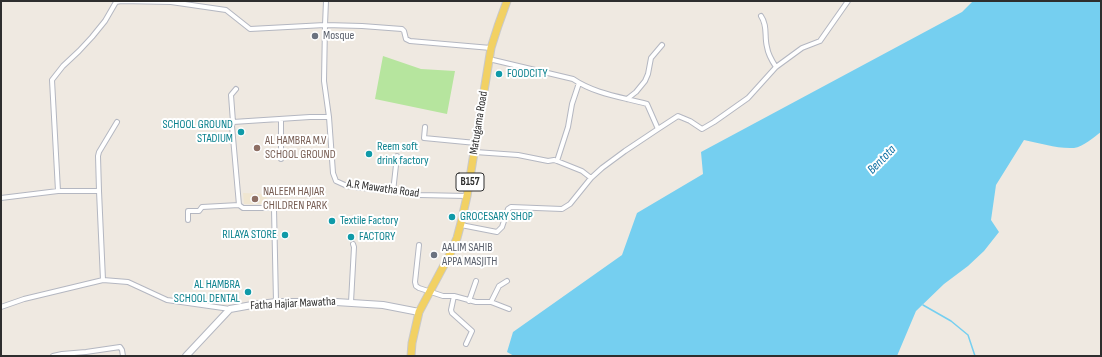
<!DOCTYPE html>
<style>
body{margin:0}
#map{position:relative;width:1102px;height:357px;overflow:hidden;background:#efe9e1;font-family:"Sofia Sans Condensed",sans-serif}
canvas{display:block}
.frame{position:absolute;inset:0;border:2px solid #2e2e2e;pointer-events:none}
</style>
<div id="map">
<canvas width="1102" height="357"></canvas>
<div class="frame"></div>
</div>
<script>
const context = document.querySelector('canvas').getContext('2d');
context.lineJoin = 'round';
function fill(path, color) {
  context.fillStyle = color;
  context.fill(path, 'evenodd');
}
function strokePath(path, color, width, dash) {
  context.strokeStyle = color;
  context.lineWidth = width;
  context.lineCap = dash ? 'butt' : 'round';
  context.setLineDash(dash || []);
  context.stroke(path);
}
function drawText(font, color, halo, rows, align = 'center') {
  context.font = font + ' "Sofia Sans Condensed",sans-serif';
  context.lineWidth = 4;
  context.setLineDash([]);
  context.textBaseline = 'middle';
  context.strokeStyle = halo;
  context.fillStyle = color;
  for (const [text, x, y, turn = 0] of rows) {
    context.save();
    context.translate(x, y);
    context.rotate((+turn || 0) * Math.PI / 180);
    context.textAlign = isNaN(turn) ? turn : align;
    if (halo) context.strokeText(text, 0, 0);
    context.fillText(text, 0, 0);
    context.restore();
  }
}
fill(new Path2D(`
 M243,193l24,1 -1,10h-22z`), '#f0e6d1');
fill(new Path2D(`
 M383,56l38,13 34,2 -8,43 -72,-15z`), '#b6e59e');
fill(new Path2D(`
 M973,1h128v131c-7,5 -18,15 -27,16 -17,1 -34,-5 -50,-8l-28,45 -5,35 8,12 -15,19 -16,15 -24,18 -28,27 -19,45h-383l-7,-4 6,-20 109,-77 15,-42 66,-39 -2,-22 261,-140z`), '#75cff0');
strokePath(new Path2D(`
 M923,305l28,16 17,14 7,21`), '#75cff0', 1.5);
const street = new Path2D(`
 M326,1l-1,24 -1,56 5,36 4,56 3,8 11,5 72,9 48,1
 M761,16c7,10 3,20 6,31 1,7 5,14 9,20
 M627,99l9,-7 9,-11 3,-7 3,-16 11,-13
 M281,119v40
 M233,122l-2,-27 5,-6
 M425,127l-1,11 52,5
 M658,129l20,-13 12,5 12,8 12,-7 34,-24 28,-31 26,-19 18,-7 28,-40
 M475,152l43,3 30,6 6,-1 3,1 11,-34 4,-23 7,-21
 M557,161l25,10 9,7
 M58,191l-6,-111 11,-14 16,-15 13,-14 13,-16 11,-19 5,-1 50,1 55,8 24,19 75,-4 37,1 40,3 2,2 2,8 4,2 81,7
 M99,191l-1,-35 1,-4 18,-30
 M393,192l4,-36
 M1,198l57,-7h41l4,89
 M188,220v-9h11l3,-4 37,-2
 M461,225l36,7 5,-5 6,-18 3,-2 51,2 8,-5 21,-26 11,-10 23,-17 33,-22 -11,-25c-25,-7 -52,-10 -74,-25l-84,-20
 M419,245l-4,37 1,4 3,2 24,8h11l22,6h15l8,-16 8,-5
 M454,296l-3,14 1,3 20,18 -6,13
 M469,301l7,-20
 M276,302l-2,-93 -3,-1h-28l-4,-3 -7,-79 1,-4 77,-5h19
 M351,302l3,-55 -1,-3
 M491,302l18,7
 M1,307l23,-8 79,-19 25,2 39,18 63,9
 M53,356l9,-2 24,-2 34,-5 2,3 1,6`);
const secondary = new Path2D(`
 M186,356l44,-47 22,-4 24,-3h60l47,3 36,7`);
const primary = new Path2D(`
 M411,356l1,-13 7,-31 31,-58 7,-16 4,-15 6,-27 24,-148 7,-22 9,-25`);
strokePath(street, '#b4b7c1', 6);
strokePath(secondary, '#b4b7c1', 8);
strokePath(primary, '#c9c9c9', 9);
strokePath(street, '#fff', 4);
strokePath(secondary, '#fff', 6);
strokePath(primary, '#f2d163', 7);
for (const [x, y, r, color] of [
 [315,36,4,"#6b7280"],
 [499,74,4,"#0f9aa8"],
 [241,132,4,"#0f9aa8"],
 [257,148,4,"#8d6e63"],
 [369,154,4,"#0f9aa8"],
 [255,199,4,"#8d6e63"],
 [452,217,4,"#0f9aa8"],
 [332,221,4,"#0f9aa8"],
 [285,235,4,"#0f9aa8"],
 [351,237,4,"#0f9aa8"],
 [434,255,4,"#6b7280"],
 [248,292,4,"#0f9aa8"]
]) {
  const dot = new Path2D();
  dot.arc(x, y, r, 0, 2 * Math.PI);
  context.fillStyle = color;
  context.fill(dot);
  strokePath(dot, '#fff', 1.5);
}
for (const [x, y, w] of [
 [470,182,28]
]) {
  const box = new Path2D();
  box.roundRect(x - w / 2, y - 9, w, 18, 3);
  context.fillStyle = '#fff';
  context.fill(box);
  strokePath(box, '#2e2e2e', 1);
}
drawText('bold 11px', '#2e2e2e', null, [
 ["B157",470,182]
]);
drawText('12px', '#5b616d', '#fff', [
 ["Mosque",323,36],
 ["AALIM SAHIB",442,248],
 ["APPA MASJITH",442,262]
], 'left');
drawText('12px', '#0d838f', '#fff', [
 ["FOODCITY",507,74],
 ["SCHOOL GROUND",233,125,"right"],
 ["STADIUM",233,139,"right"],
 ["Reem soft",377,147],
 ["drink factory",377,161],
 ["GROCESARY SHOP",460,217],
 ["Textile Factory",340,221],
 ["RILAYA STORE",277,235,"right"],
 ["FACTORY",359,237],
 ["AL HAMBRA",240,285,"right"],
 ["SCHOOL DENTAL",240,299,"right"]
], 'left');
drawText('12px', '#2e2e2e', '#fff', [
 ["Matugama Road",479,123,-81],
 ["A.R Mawatha Road",383,189,8],
 ["Fatha Hajiar Mawatha",293,304,-3]
]);
drawText('12px', '#785e54', '#fff', [
 ["AL HAMBRA M.V",265,141],
 ["SCHOOL GROUND",265,155],
 ["NALEEM HAJIAR",263,192],
 ["CHILDREN PARK",263,206]
], 'left');
drawText('italic 13px', '#0d6fa3', '#fff', [
 ["Bentota",882,160,-46]
]);
</script>
